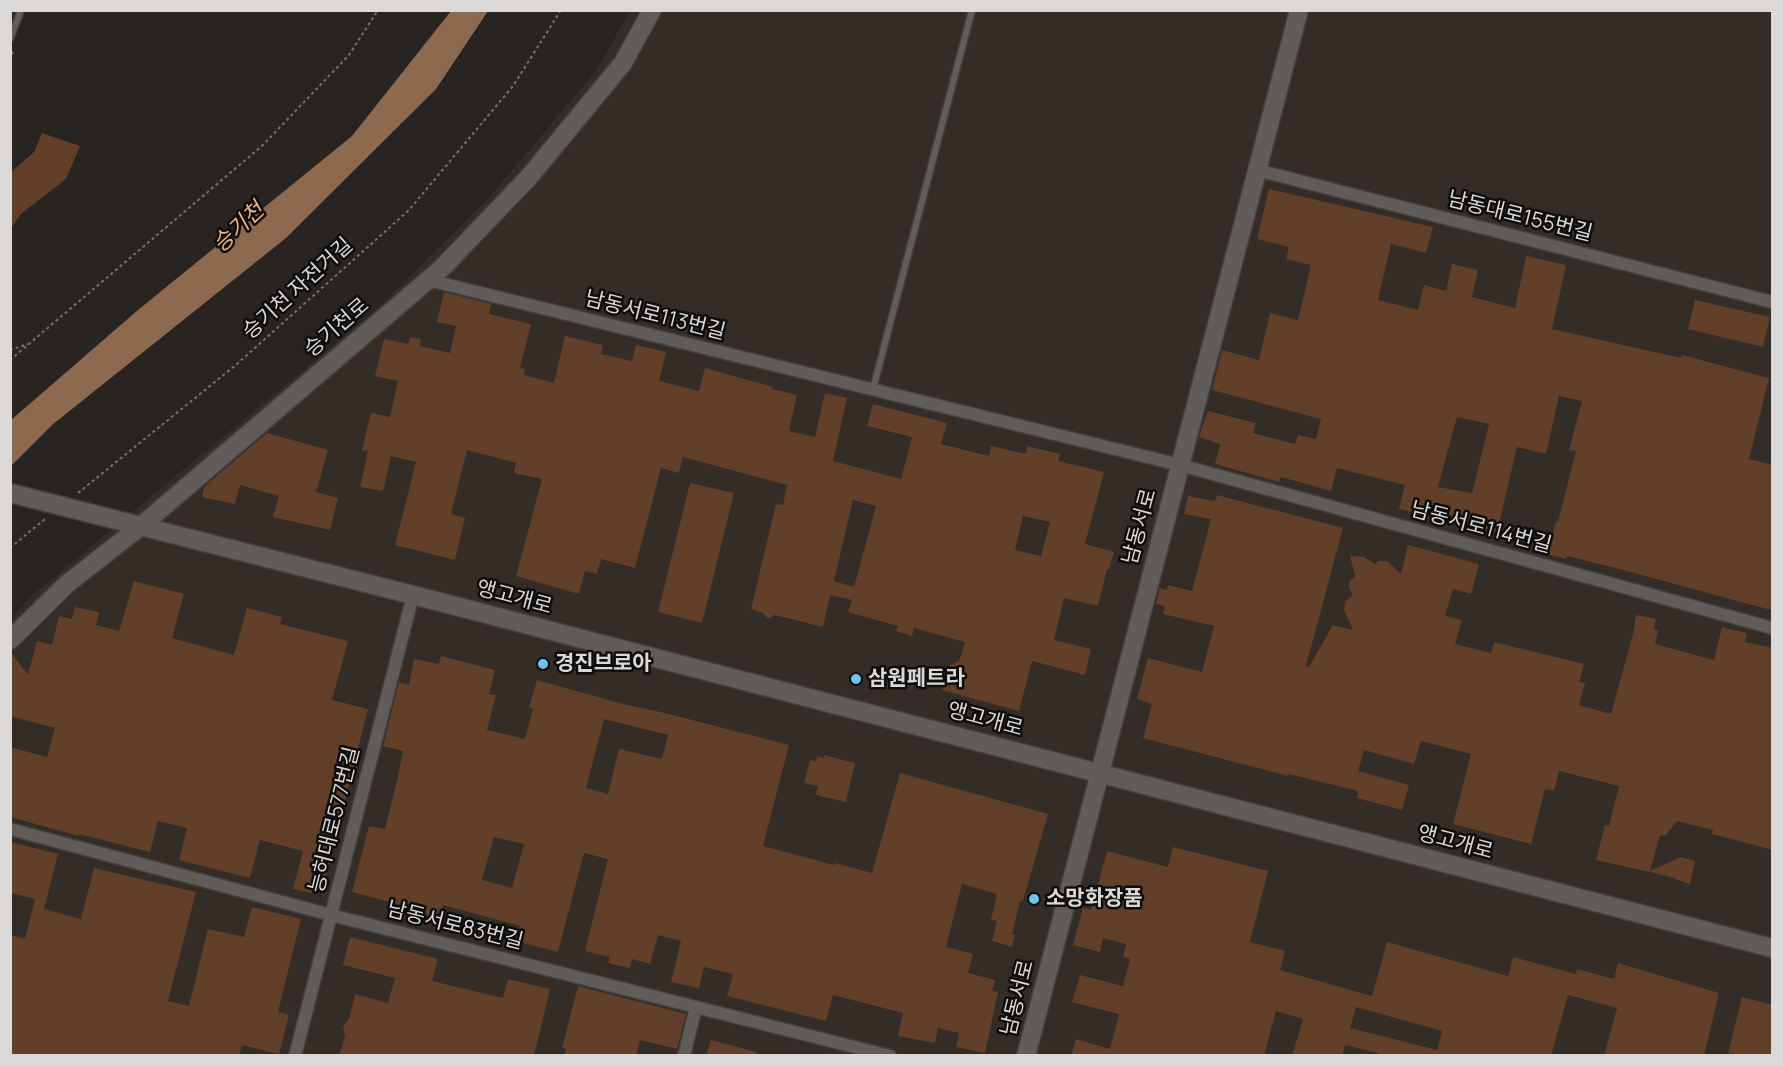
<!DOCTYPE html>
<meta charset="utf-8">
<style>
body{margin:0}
#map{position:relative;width:1783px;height:1066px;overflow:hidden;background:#272422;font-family:Manrope,sans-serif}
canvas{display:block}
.frame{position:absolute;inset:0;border:12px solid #dbd9d8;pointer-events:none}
</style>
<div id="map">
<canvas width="1783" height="1066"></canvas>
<div class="frame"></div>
</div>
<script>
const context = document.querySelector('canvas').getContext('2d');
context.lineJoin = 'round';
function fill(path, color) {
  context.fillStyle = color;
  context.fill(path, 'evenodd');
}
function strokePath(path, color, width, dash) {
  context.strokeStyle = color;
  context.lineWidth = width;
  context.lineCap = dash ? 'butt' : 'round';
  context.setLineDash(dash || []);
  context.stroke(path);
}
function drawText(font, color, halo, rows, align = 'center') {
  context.font = font + ' Manrope,"Noto Sans KR",sans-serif';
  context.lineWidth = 5;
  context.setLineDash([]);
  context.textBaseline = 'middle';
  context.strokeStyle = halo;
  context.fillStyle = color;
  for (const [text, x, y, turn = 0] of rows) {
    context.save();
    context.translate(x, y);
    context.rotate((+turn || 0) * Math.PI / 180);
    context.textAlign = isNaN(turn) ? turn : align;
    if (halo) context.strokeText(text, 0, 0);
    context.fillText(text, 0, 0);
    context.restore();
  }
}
fill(new Path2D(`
 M630,11h1142v1044h-1761l-1,-436 26,-27 337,-280 113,-111 110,-130z`), '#342c26');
fill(new Path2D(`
 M451,11h37l-52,78 -150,149 -234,187 -41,41v-46l127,-110 214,-174z`), '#8d6950');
fill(new Path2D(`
 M42,133l38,13 -14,33 -45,35 -11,16v-57l24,-21z
 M1269,189l164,38 -7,26 -35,-9 -13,56 40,10 6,-25 22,6 6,-27 26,6 -6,27 43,11 11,-52 40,9 -14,64 129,29 1,-3 87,23 -20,81 24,6v138l-2,7 -148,-40 -56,-14 -1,3 -19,-5 9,-33 2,1 18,-71 -7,-1 13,-49 -23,-5 -13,58 -29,-7 -20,85 -32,-8 1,-5 -29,-6 -1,4 -37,-8 6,-24 -68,-17 -6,23 -50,-14 -2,5 -64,-18 5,-20 -21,-7 9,-26 48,12 -3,10 42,11 3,-9 18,4 5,-20 -109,-29 10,-40 37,10 11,-47 28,7 13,-55 -25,-6 3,-12 -32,-8zM1457,417l32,7 -17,69 -34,-6z
 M444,292l47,12 -2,10 42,10 -11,44 5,1 -1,6 30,8 11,-47 38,9 -2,9 31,7 4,-16 30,7 -7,29 40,10 6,-23 68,19 -1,2 25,6 -8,36 26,6 10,-44 22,5 -14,63 68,18 11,-42 -45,-11 6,-22 74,19 -6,21 48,12 2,-10 35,8 1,-8 33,8 -2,7 46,11 -19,72 29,8 -5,17h-2l-9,37 -34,-8 -10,42 37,9 -6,26 -53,-14 -13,50 -77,-21 8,-25 9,-4 6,-19 -51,-14 -2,8 -16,-5 2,-5 -50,-14 4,-12 -22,-5 -7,32 -48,-12 -6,3 -3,-1 -3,-4 -12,-4 25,-105 7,1 4,-20 -104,-28 -4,16 -18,-5 -26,100 -34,-9 -4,15 -12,-3 -6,23 -63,-18 26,-97 -28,-6 2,-10 -49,-13 -16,64 14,4 -10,42 -60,-15 21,-83 -25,-6 -8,35 -23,-4 8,-36 -6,-1 9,-37 19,4 8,-36 -23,-5 9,-37 24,5 2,-7 11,2 -1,7 30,7 6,-27 -19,-4zM853,500l23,6 -22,81 -20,-6zM1023,516l27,6 -9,34 -26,-6z
 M1695,300l75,17 -7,30 -75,-18z
 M267,433l61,17 -12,42 22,6 -8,32 -57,-13 6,-21 -39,-11 -5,19 -33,-7 2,-10z
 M690,483l44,10 -32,130 -44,-11z
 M1217,495l126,33 -37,138 3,1 24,-42 20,5 -9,-20 1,-8 8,-7 -4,-7v-6l6,-6 -5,-20 14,1 11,7 4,-3h8l14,13 7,-29 71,19 -8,30 -18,-5 -8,27 17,4 -7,24 36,9 3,-11 90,22 -5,18 6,1 -6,22 32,9 22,-80 3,-19 20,4 -2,10 4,1 -3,14 59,16 8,-33 25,6 -2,9 28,6v202l-61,-16 1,-4 -36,-9 -12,15 -5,-1 -10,36 31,-14 14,4 -5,23 -23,-8 -71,-16 9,-35 4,1 10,-40 -60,-15 -5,20 -9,-2 -14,55 -78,-20 18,-70 -50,-13 -7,23 -50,-14 -6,21 51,14 -7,25 -45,-12 1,-7 -69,-17 -1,2 -145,-38 9,-34 -15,-5 11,-41 54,14 12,-46 -51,-12 2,-8 -9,-2 4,-16 7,2 1,-5 24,6 19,-72 -27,-5 4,-18 27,5z
 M134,581l50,13 -12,44 62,17 13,-47 35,9 -2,7 68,17 -16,59 36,9 -45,179 -12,5 -18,-4 10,-38 -43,-11 -10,38 -71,-18 8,-32 -29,-7 -8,31 -71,-18v2l-69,-19v-70l37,10 8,-29 -45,-12v-65l18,24 9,-34 15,4 7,-29 13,3 3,-12 24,5 -3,13 23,6z
 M441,656l54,14 -6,24 7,1 -9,35 38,9 8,-30 -4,-1 8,-28 86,24 42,9 124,32 -26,101 71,19 1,-2 37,10 28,-100 148,41 -25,87h-3l-8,33 3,1 -3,12 -20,-6 5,-20 -6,-1 6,-26 -35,-10 -16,63 27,7 -5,19 27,7 -3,11 6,1 -13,61 -29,-6 3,-14 -21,-5 -3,15 -37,-7 5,-23 -70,-18 -7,26 -99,-25 6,-22 -29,-7 -5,21 -28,-6 10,-41 -23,-6 -8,29 -18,-5 -2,9 -22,-5 2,-6 -25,-6 23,-92 -24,-6 -26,99 -42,-11 4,-15 -77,-21 -5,18 -34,-8 2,-9 -54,-14 17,-66 16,3 12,-48 6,-30 -20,-5 16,-64 10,3 5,-26 25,5zM604,719l64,16 -6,24 -43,-10 -11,45 -22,-6zM494,837l30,7 -12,44 -30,-8z
 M824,755l31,8 -9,39 -30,-7 2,-9 -14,-3 6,-23 6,1 1,-5 7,2z
 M10,842l48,12 -14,55 37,10 13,-51 102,24 -28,109 21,5 19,-77 36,8 8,-30 49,12 -23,93 11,3 -10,39 -37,-9 -3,11h-229v-121l15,4 10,-40 -25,-6z
 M1173,847l95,24 -18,71 35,9 -5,19 92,26 15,-54 121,34 5,-19 63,17 1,-5 37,10 4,-16 101,30 -15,63h-100l13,-48 -49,-13 -17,61h-174l1,-3 -33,-8 -3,11h-50l11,-37 -27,-8 -12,45h-193l5,-17 34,10 9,-35 -47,-12 8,-27 43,11 7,-27 -7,-2 3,-13 -23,-6 -3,14 -27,-7 10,-37 8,2 16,-59 61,16zM1356,1007l86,24 -5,19 -87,-22z
 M350,937l88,22 -6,22 71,17 5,-19 42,10 -16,67h-195l6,-20 -2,-10 6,-7 6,-25 33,9 7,-25 -52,-13z
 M578,986l108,28 -9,35 -37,-9 -4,16h-72l2,-7 -4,-1z
 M1742,997l31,8v51h-37l-8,-3z
 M711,1040l45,12v4h-50z`), '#613f28');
const lane = new Path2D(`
 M10,39l11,-29
 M873,389l99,-379`);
const street = new Path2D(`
 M1257,170l515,132
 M428,280l752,185 592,163
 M10,829l321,86 559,141
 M295,1056l118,-461
 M684,1056l12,-49`);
const secondary = new Path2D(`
 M89,513l324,82 1359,353
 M10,640l57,-56 74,-58 301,-258 87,-91 94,-114 29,-53
 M1026,1056l273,-1046`);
strokePath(lane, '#413e3d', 9);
strokePath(street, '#413e3d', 15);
strokePath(secondary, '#413e3d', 21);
strokePath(new Path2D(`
 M10,60l4,-11
 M10,350l18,-6
 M10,360l253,-215 86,-90 29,-45
 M78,493l159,-129 172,-154 104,-124 48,-76
 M10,548l35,-29`), '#747170', 2, [3, 3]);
strokePath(lane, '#5f5c5a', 6);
strokePath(street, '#5f5c5a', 12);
strokePath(secondary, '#5f5c5a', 18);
const secondaryBridge = new Path2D(`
 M10,493l79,20`);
strokePath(secondaryBridge, '#413e3d', 21, []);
strokePath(secondaryBridge, '#5f5c5a', 18);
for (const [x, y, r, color] of [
 [543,664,6,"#6dc2f3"],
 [856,679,6,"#6dc2f3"],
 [1034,899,6,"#6dc2f3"]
]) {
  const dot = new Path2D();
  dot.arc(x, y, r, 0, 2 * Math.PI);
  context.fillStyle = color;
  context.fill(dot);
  strokePath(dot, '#0f0e0d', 2);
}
drawText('21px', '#dbd9d8', '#0f0e0d', [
 ["남동대로155번길",1520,217,14],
 ["승기천 자전거길",298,289,-42],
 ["남동서로113번길",655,316,14],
 ["승기천로",337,328,-41],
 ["남동서로",1140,527,-75],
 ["남동서로114번길",1481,528,15],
 ["앵고개로",514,598,15],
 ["앵고개로",985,720,15],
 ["능허대로577번길",335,820,-76],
 ["앵고개로",1455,843,15],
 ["남동서로83번길",455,926,14],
 ["남동서로",1018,998,-76]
]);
drawText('bold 21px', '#dbd9d8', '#0f0e0d', [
 ["경진브로아",555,664],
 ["삼원페트라",868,679],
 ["소망화장품",1046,899]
], 'left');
drawText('italic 22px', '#efb38a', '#0f0e0d', [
 ["승기천",239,228,-43]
]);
</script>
